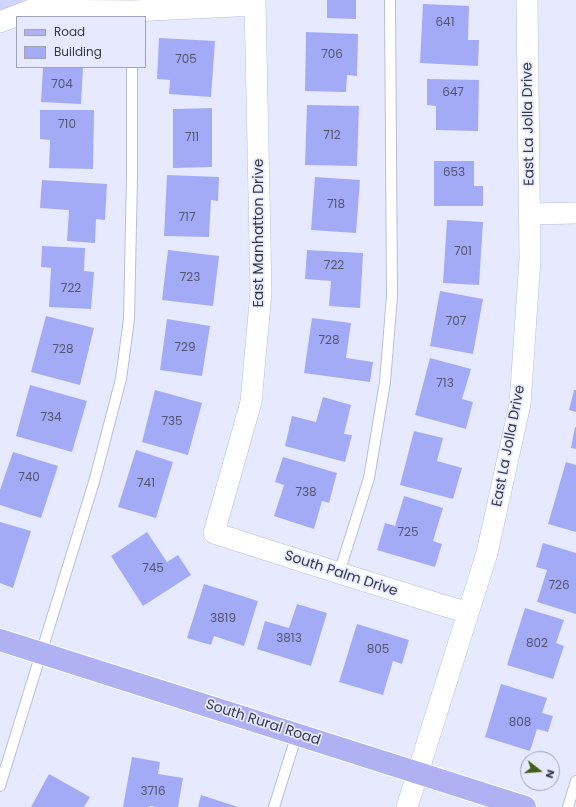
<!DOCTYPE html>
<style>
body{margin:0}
#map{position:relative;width:576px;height:807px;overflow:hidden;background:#e7eafe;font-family:Poppins,sans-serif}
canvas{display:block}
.legend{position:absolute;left:16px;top:16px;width:130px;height:52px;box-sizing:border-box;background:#e7eafe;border:1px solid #a0a3b4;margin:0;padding:5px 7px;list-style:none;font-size:12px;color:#363844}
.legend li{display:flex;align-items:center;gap:8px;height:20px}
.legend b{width:20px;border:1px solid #a0a3b4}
.north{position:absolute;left:520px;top:751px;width:40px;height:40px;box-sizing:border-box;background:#e7eafe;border:1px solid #a0a3b4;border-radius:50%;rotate:107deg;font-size:11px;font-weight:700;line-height:16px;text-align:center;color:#363844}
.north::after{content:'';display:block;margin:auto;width:14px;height:18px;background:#426116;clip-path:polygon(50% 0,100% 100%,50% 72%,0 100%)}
</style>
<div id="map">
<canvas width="576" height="807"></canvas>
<ul class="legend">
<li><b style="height:5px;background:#b0b1f2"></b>Road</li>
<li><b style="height:11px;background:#a4abf6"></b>Building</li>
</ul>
<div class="north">N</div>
</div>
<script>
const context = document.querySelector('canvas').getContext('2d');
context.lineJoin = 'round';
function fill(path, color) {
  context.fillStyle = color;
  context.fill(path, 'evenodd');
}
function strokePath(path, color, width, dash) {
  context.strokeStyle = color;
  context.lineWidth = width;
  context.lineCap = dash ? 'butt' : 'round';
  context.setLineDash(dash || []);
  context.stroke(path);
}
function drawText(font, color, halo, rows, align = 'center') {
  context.font = font + ' Poppins,sans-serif';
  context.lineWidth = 3.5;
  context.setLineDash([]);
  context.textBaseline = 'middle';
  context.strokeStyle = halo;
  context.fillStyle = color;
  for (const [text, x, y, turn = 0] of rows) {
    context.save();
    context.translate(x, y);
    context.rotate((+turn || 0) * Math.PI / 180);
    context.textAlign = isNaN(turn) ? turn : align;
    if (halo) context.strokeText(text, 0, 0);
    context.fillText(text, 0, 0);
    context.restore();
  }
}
fill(new Path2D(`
 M0,0h22l9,10 -31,12z`), '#d1d5fb');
fill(new Path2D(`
 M327,0h29v19l-29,-1z
 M423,4l46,2 -1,34h11l-1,26 -58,-3z
 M306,32l52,2 -1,42 -10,-1 -1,17 -41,-1z
 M159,38l56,3 -4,56 -42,-3 1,-14 -13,-1z
 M43,67h40l-2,37 -40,-2z
 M427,79l52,1 -1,51 -42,-1v-24l-9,-1z
 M307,105l52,1 -2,60 -52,-1z
 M212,108v59l-39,1v-59z
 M40,110h54l-1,59 -44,-1 1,-28 -10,-1z
 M434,161h40v25h9v20h-49z
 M167,175l52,2 -1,24 -7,-1 -2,37 -45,-1z
 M315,177l45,3 -4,53 -45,-3z
 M42,180l65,4 -2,36 -9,-1 -1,24 -28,-2 2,-31 -29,-2z
 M447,220l36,2 -4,63 -36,-2z
 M42,246l43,2 -1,23 10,1 -3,37 -42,-2 2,-39 -10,-1z
 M168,250l51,6 -6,50 -51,-6z
 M307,250l56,3 -3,55 -31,-2 2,-25 -26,-2z
 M440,291l43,8 -10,55 -43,-8z
 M46,316l48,12 -14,57 -49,-13z
 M312,318l39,5 -5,35 27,4 -3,20 -66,-9z
 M167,319l43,7 -8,50 -42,-6z
 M430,358l41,11 -9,30 11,3 -7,27 -51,-14z
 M30,385l57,16 -15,51 -56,-16z
 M155,390l47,13 -14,52 -46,-13z
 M574,390h2v22l-7,-2z
 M323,397l28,8 -7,29 8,1 -7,27 -60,-16 7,-30 24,6z
 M575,427h1v22l-5,-1z
 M414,431l29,7 -6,23 25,7 -9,31 -53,-14z
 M136,450l37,12 -17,56 -38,-11z
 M13,452l45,14 -17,52 -41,-13v-15z
 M283,457l54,16 -8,30 -7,-2 -8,28 -40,-13 10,-31 -9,-3z
 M566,462l10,3v67l-28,-8z
 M404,496l39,12 -10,33 9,3 -7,23 -58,-17 8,-27 10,3z
 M0,522l31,9 -18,57 -13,-5z
 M147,532l20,30 11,-7 13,20 -48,31 -32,-50z
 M543,543l33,10v61l-39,-12 10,-32 -11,-3z
 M204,584l54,17 -14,45 -30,-10 -3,9 -24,-7z
 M297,604l30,9 -16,53 -54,-17 8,-28 24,7z
 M525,608l39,12 -8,23 8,3 -11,33 -46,-14z
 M357,624l52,16 -7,24 -9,-3 -10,34 -44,-13z
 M501,684l46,14 -5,15 11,3 -5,16 -11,-3 -7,22 -45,-14z
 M132,757l28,5 -2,12 25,4 -5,29h-22l-6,-1v1h-27z
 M49,774l41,23 -6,10h-53z
 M201,795l37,12h-40z`), '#a4abf6');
const lane = new Path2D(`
 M339,573l30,-95 16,-96 7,-86 -2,-296
 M0,786l94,-304 27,-103 8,-60 3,-143v-109
 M274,807l23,-73
 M568,807l8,-26`);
const street = new Path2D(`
 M255,0l6,292 -10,110 -37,131 125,40 129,40
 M0,22l31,-12 101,1 123,-6
 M530,214l46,-1
 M407,807l80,-254 33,-149 10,-145 -3,-259`);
const primary = new Path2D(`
 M0,640l525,167`);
strokePath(lane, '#b9bddd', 12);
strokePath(street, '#b9bddd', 22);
strokePath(primary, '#fff', 24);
strokePath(lane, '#fff', 10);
strokePath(street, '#fff', 21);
strokePath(primary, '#b0b1f2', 22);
drawText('12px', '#525570', null, [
 ["641",445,23],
 ["706",332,55],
 ["705",186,60],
 ["704",62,85],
 ["647",453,93],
 ["710",67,125],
 ["712",332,136],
 ["711",192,138],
 ["653",454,173],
 ["718",336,205],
 ["717",187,218],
 ["701",463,252],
 ["722",334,266],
 ["723",190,278],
 ["722",71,289],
 ["707",456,322],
 ["728",329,341],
 ["729",185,348],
 ["728",63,350],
 ["713",445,384],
 ["734",51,418],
 ["735",172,422],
 ["740",29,478],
 ["741",146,484],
 ["738",306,493],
 ["725",408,533],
 ["745",153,569],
 ["726",559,586],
 ["3819",223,619],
 ["3813",289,639],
 ["802",537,644],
 ["805",378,650],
 ["808",520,723],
 ["3716",153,792]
]);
drawText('14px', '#363844', '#e7eafe', [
 ["East La Jolla Drive",529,124,-91],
 ["East Manhatton Drive",259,233,-90],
 ["East La Jolla Drive",509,446,-79],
 ["South Palm Drive",341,574,18],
 ["South Rural Road",263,723,18]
]);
</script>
